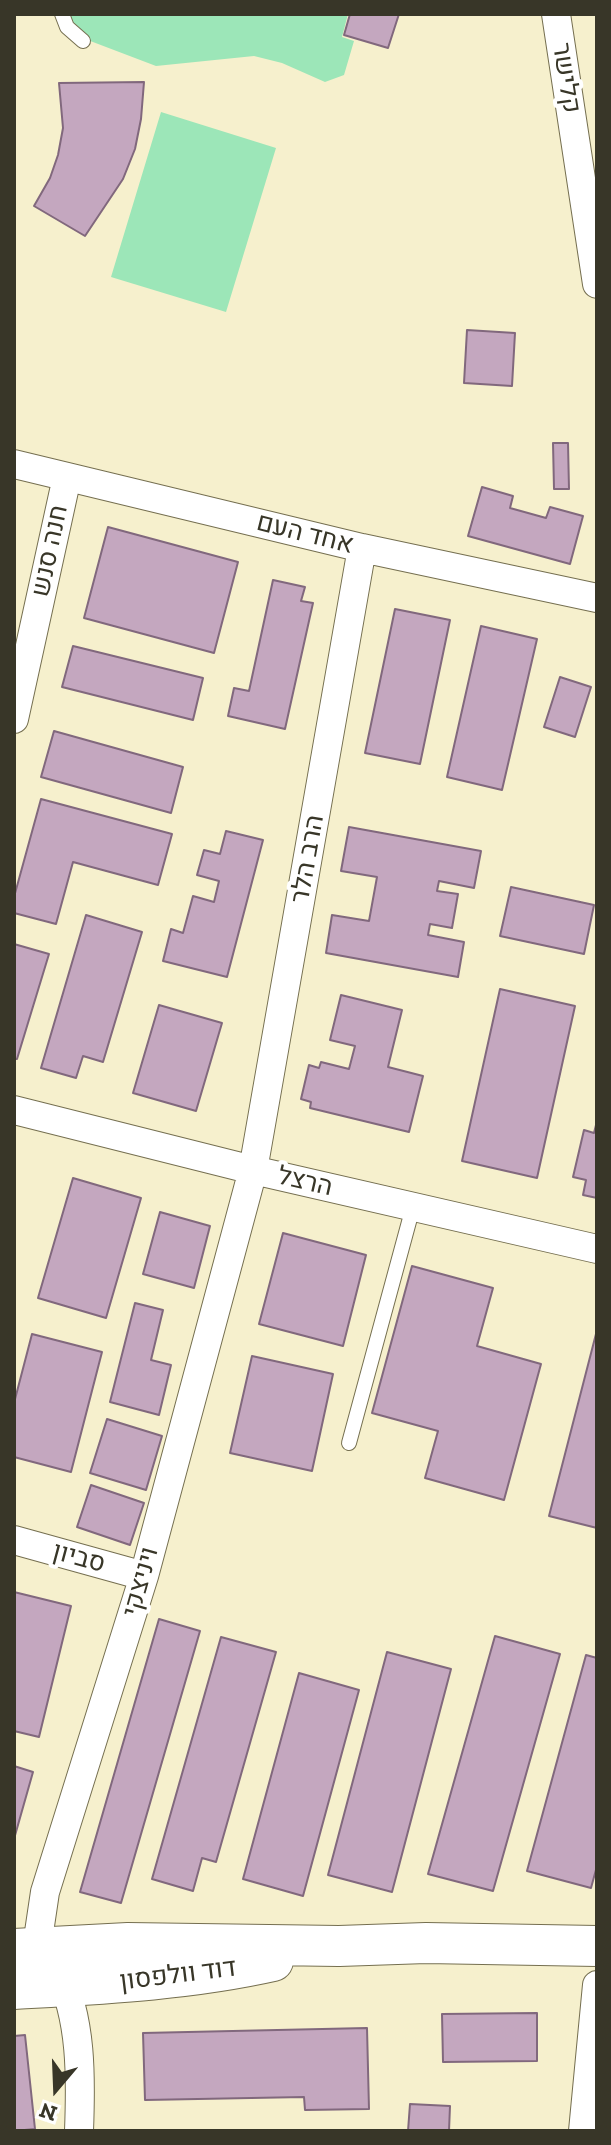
<!DOCTYPE html>
<meta charset="utf-8">
<style>
body{margin:0}
#map{position:relative;width:611px;height:2145px;overflow:hidden;background:#f6f0cd;font-family:"Zilla Slab",serif}
canvas{display:block}
.frame{position:absolute;inset:0;border:16px solid #383628;pointer-events:none}
.north{position:absolute;left:16px;top:2049px;width:80px;height:80px;-webkit-text-stroke:6px #fff;paint-order:stroke;rotate:199deg;font-size:22px;font-weight:700;line-height:32px;text-align:center;color:#383628}
.north::after{content:'';display:block;margin:auto;width:28px;height:36px;background:#383628;clip-path:polygon(50% 0,100% 100%,50% 72%,0 100%)}
</style>
<div id="map">
<canvas width="611" height="2145"></canvas>
<div class="frame"></div>
<div class="north">N</div>
</div>
<script>
const context = document.querySelector('canvas').getContext('2d');
context.lineJoin = 'round';
function fill(path, color) {
  context.fillStyle = color;
  context.fill(path, 'evenodd');
}
function strokePath(path, color, width, dash) {
  context.strokeStyle = color;
  context.lineWidth = width;
  context.lineCap = dash ? 'butt' : 'round';
  context.setLineDash(dash || []);
  context.stroke(path);
}
function drawText(font, color, halo, rows, align = 'center') {
  context.font = font + ' "Zilla Slab",Heebo,serif';
  context.lineWidth = 8;
  context.setLineDash([]);
  context.textBaseline = 'middle';
  context.strokeStyle = halo;
  context.fillStyle = color;
  for (const [text, x, y, turn = 0] of rows) {
    context.save();
    context.translate(x, y);
    context.rotate((+turn || 0) * Math.PI / 180);
    context.textAlign = isNaN(turn) ? turn : align;
    if (halo) context.strokeText(text, 0, 0);
    context.fillText(text, 0, 0);
    context.restore();
  }
}
fill(new Path2D(`
 M68,14h280l-6,23 12,4 -10,34 -19,7 -43,-19 -28,-7 -98,10 -71,-27 -15,-14z
 M161,112l115,36 -50,164 -115,-35z`), '#9ce6b8');
const building = new Path2D(`
 M350,14h49l-11,34 -44,-13z
 M144,82l-3,37 -6,30 -12,30 -38,57 -51,-30 16,-28 8,-23 5,-27 -4,-45z
 M467,330l48,3 -3,53 -48,-3z
 M553,443h15l1,46h-15z
 M482,487l31,9 -3,12 36,10 4,-11 33,9 -13,48 -102,-28z
 M108,527l130,35 -24,91 -130,-35z
 M273,580l32,7 -4,14 12,2 -28,126 -57,-13 6,-28 15,3z
 M395,609l55,11 -30,144 -55,-11z
 M481,626l56,13 -35,151 -55,-13z
 M73,646l130,32 -10,42 -131,-33z
 M560,677l31,10 -16,50 -31,-10z
 M54,731l129,36 -12,46 -130,-36z
 M41,799l131,35 -14,51 -85,-23 -17,62 -42,-11v-16z
 M349,827l132,24 -7,37 -35,-7 -2,10 21,3 -6,34 -22,-4 -2,11 36,7 -6,35 -132,-24 6,-38 37,6 8,-44 -36,-6z
 M226,831l37,9 -36,137 -64,-16 8,-32 12,4 10,-37 21,6 5,-21 -22,-6 7,-25 16,4z
 M511,887l83,18 -10,49 -84,-18z
 M86,915l56,17 -39,130 -20,-6 -7,22 -35,-10z
 M14,944l35,10 -32,105h-3z
 M500,989l75,17 -38,172 -75,-17z
 M341,995l61,15 -14,57 35,9 -14,56 -99,-24 1,-6 -10,-3 8,-34 10,3 2,-6 28,7 6,-23 -25,-6z
 M159,1005l63,18 -26,88 -63,-18z
 M597,1121v77l-14,-3 3,-15 -13,-3 11,-47 10,3z
 M73,1178l68,20 -35,120 -68,-20z
 M160,1212l50,14 -16,62 -51,-14z
 M283,1233l83,22 -23,91 -84,-22z
 M412,1266l81,22 -16,58 64,18 -37,136 -79,-22 13,-47 -66,-18z
 M135,1303l28,7 -12,50 20,5 -12,50 -49,-13z
 M597,1330v198l-48,-12z
 M32,1334l70,18 -31,120 -57,-15v-54z
 M252,1356l81,18 -21,97 -82,-18z
 M107,1419l55,17 -16,54 -56,-17z
 M91,1485l53,18 -14,42 -53,-18z
 M14,1592l57,14 -32,131 -25,-6z
 M159,1619l41,12 -79,272 -41,-11z
 M495,1636l65,18 -67,237 -65,-17z
 M221,1637l55,15 -60,210 -14,-4 -9,33 -41,-12z
 M387,1652l64,17 -59,223 -64,-17z
 M586,1655l11,3v208l-6,22 -64,-17z
 M299,1673l60,17 -56,206 -60,-17z
 M14,1766l19,6 -19,67z
 M537,2013v48l-94,1 -1,-48z
 M367,2028l2,81 -64,1 -1,-13 -159,3 -2,-67z
 M25,2035l10,94 -21,2v-95z
 M410,2104l40,2 -1,25h-41z`);
fill(building, '#c4a7bf');
strokePath(building, '#81687d', 2);
const lane = new Path2D(`
 M62,14l5,13 16,14
 M349,1443l64,-236`);
const street = new Path2D(`
 M556,14l41,270
 M14,464l348,84 235,50
 M14,719l53,-242
 M14,1110l239,60 344,79
 M14,1540l130,36
 M47,1963l-9,-24 7,-47 99,-316 109,-406 109,-622
 M58,1971c24,47 23,108 21,160
 M583,2131l14,-146`);
const secondary = new Path2D(`
 M14,1949l114,-6 211,3 87,-3 171,3
 M14,1989c87,-5 174,-9 259,-28`);
strokePath(lane, '#756f50', 16);
strokePath(street, '#756f50', 30);
strokePath(secondary, '#756f50', 42);
strokePath(lane, '#fff', 14);
strokePath(street, '#fff', 28);
strokePath(secondary, '#fff', 40);
drawText('26px', '#383628', '#fff', [
 ["קלישר",566,78,81],
 ["אחד העם",305,534,14],
 ["חנה סנש",50,551,-78],
 ["הרב הלר",308,859,-80],
 ["הרצל",305,1182,13],
 ["סביון",79,1558,15],
 ["ויניצקי",141,1582,-74],
 ["דוד וולפסון",178,1975,-7]
]);
</script>
